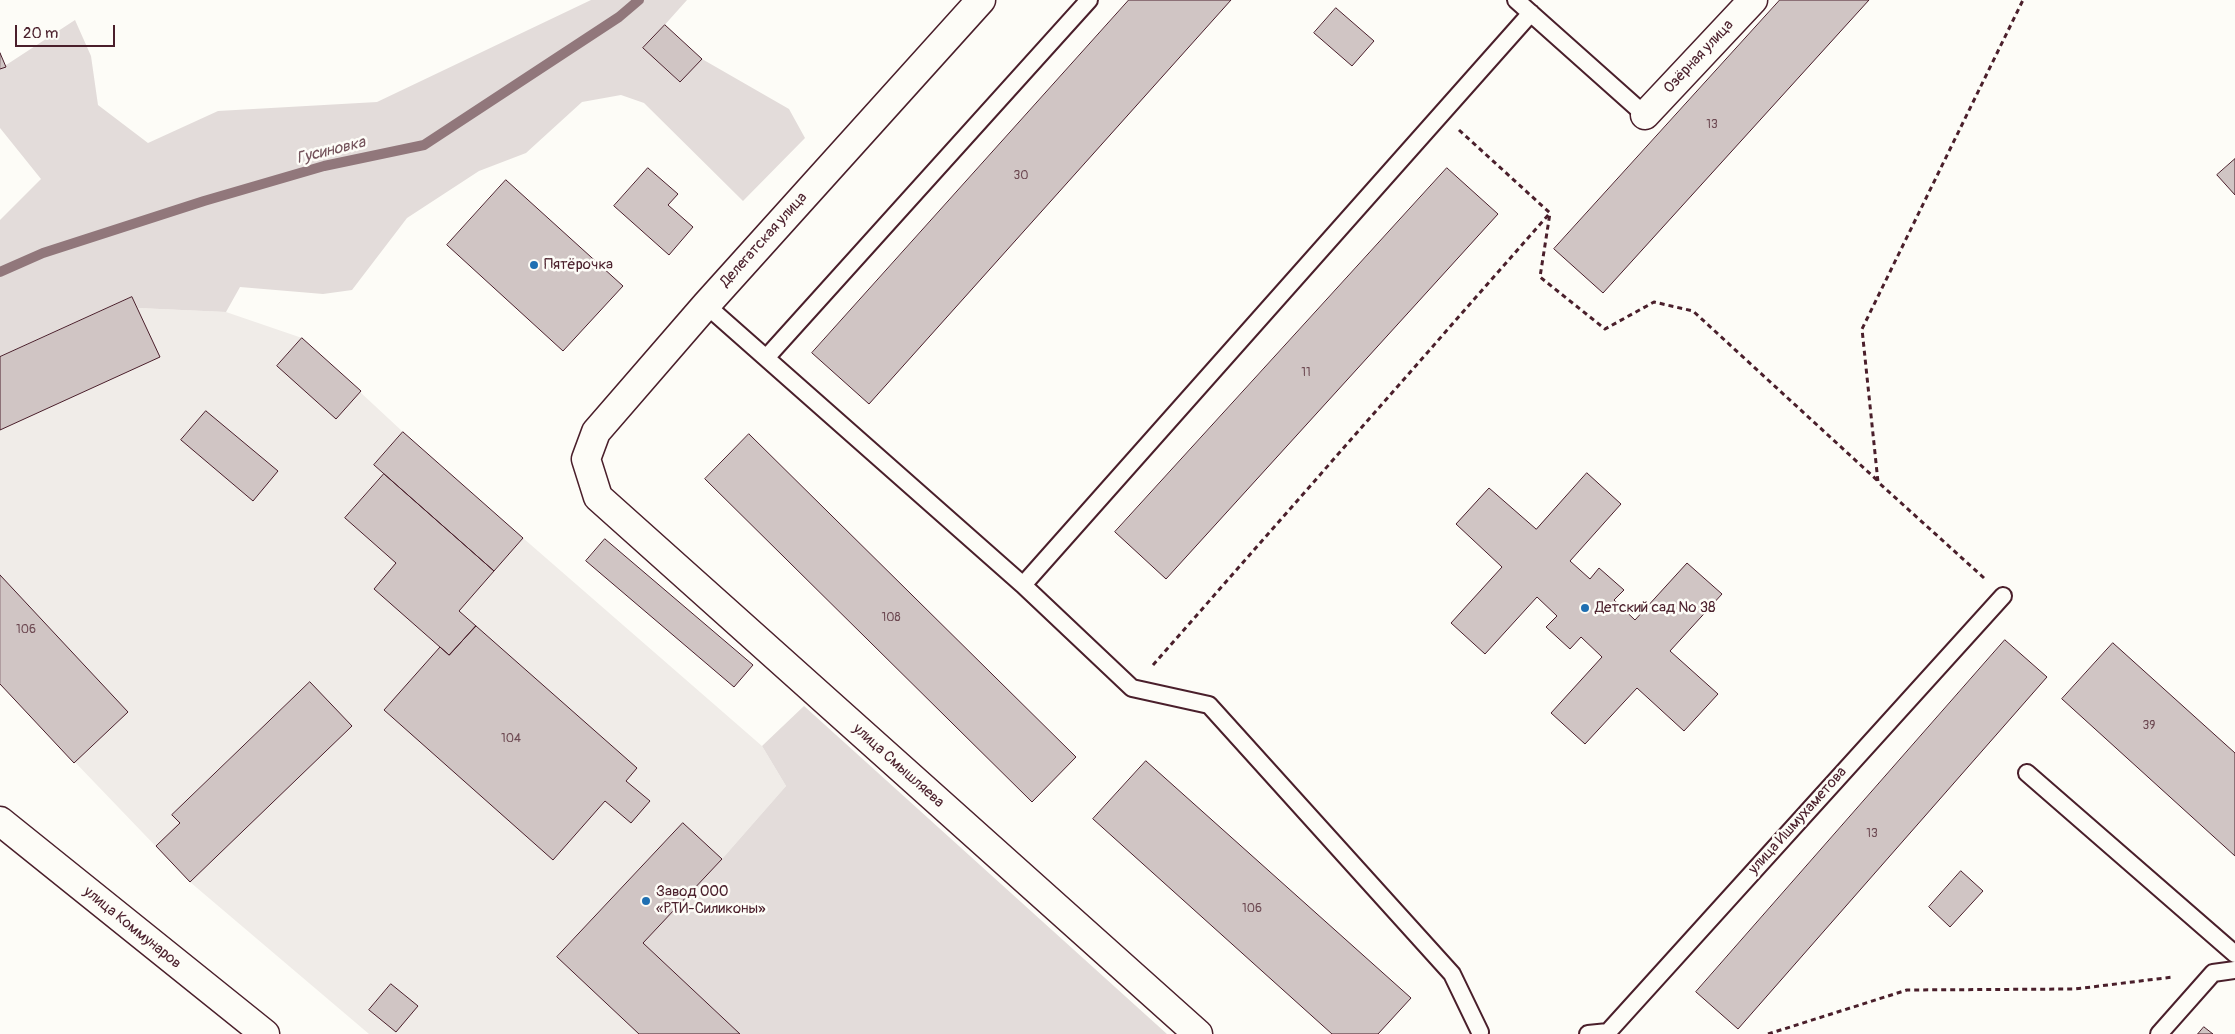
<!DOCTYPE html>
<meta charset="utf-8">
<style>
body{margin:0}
#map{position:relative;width:2235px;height:1034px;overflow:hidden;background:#fdfcf7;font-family:Pangolin,sans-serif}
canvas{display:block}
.scale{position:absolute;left:15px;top:25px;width:100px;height:22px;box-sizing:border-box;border:2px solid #4a1f2b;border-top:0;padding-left:6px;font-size:15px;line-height:18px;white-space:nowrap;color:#4a1f2b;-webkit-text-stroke:4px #fdfcf7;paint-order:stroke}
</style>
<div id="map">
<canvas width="2235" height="1034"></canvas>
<div class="scale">20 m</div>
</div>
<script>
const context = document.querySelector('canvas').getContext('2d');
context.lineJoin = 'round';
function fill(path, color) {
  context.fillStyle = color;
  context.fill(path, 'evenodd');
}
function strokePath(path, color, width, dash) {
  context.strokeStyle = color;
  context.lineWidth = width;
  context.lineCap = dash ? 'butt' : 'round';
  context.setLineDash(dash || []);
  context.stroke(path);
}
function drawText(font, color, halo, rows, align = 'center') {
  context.font = font + ' Pangolin,sans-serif';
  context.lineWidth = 5;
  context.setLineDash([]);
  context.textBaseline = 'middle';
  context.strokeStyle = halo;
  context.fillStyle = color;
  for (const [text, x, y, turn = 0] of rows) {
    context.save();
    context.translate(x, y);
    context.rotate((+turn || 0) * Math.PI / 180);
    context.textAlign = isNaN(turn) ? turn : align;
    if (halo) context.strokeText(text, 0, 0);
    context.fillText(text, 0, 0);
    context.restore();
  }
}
fill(new Path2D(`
 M132,297l6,11 88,4 76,26 101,94 -29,33 10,9 110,97 29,-33 239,208 24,40 -64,73 -78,84 96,91h-371l-179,-152 -190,-198v-327z`), '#f0ece8');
fill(new Path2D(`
 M591,0h96l-43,48 35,34 23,-23 87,50 16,29 -62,63 -99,-98 -23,-8 -39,7 -56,51 -47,18 -72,47 -55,72 -29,4 -83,-7 -14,25 -88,-4 -6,-11 -132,60v-137l41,-41 -41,-51v-59l75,-49 16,36 7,49 50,38 70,-32 159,-9z
 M804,706l363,328h-427l-97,-91 79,-84 64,-73 -24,-40z`), '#e3dcda');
strokePath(new Path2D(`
 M0,272l43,-19 161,-52 120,-35 100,-21 195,-128 20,-17`), '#91777b', 10);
const building = new Path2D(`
 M1129,0h102l-362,404 -57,-51z
 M1780,0h89l-266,293 -49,-44z
 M1336,8l38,33 -22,25 -38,-33z
 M665,25l37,34 -22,23 -37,-34z
 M0,53l6,14 -6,2z
 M2235,159v36l-18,-20z
 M648,168l30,26 -10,11 25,22 -24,28 -55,-49z
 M1447,168l51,46 -332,365 -51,-47z
 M506,180l117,106 -60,65 -116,-106z
 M132,297l28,60 -160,73v-73z
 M302,338l59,53 -25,28 -59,-53z
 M206,411l72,60 -25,30 -72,-61z
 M403,432l120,106 -29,33 -120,-106z
 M749,434l327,323 -44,45 -327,-323z
 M1587,473l34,31 -51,57 20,18 9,-11 25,22 -10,10 21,20 52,-57 35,31 -52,57 48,43 -34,37 -47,-43 -52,56 -34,-31 51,-56 -21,-20 -11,12 -24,-22 11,-11 -20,-19 -52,57 -34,-31 51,-56 -46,-43 33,-36 47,41z
 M384,474l110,97 -35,40 17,15 -27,29 -75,-66 22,-26 -51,-45z
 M605,539l148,126 -19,22 -148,-126z
 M0,575l128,137 -54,51 -74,-79z
 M476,626l161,142 -11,13 24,20 -19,22 -26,-22 -52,59 -169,-150 56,-63 9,8z
 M2005,640l42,37 -309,352 -42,-37z
 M2113,643l122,110v103l-173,-157z
 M310,682l42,44 -162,156 -34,-36 24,-23 -8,-8z
 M1146,761l265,237 -33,36h-46l-239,-215z
 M683,823l39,36 -79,84 97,91h-101l-82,-77z
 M1961,871l22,20 -33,36 -21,-20z
 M391,984l27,22 -22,26 -27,-22z
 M2204,1027l9,7h-15z`);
fill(building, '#d0c5c4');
strokePath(building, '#4a1f2b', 1);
const lane = new Path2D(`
 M1516,0l129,115
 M706,305l317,280 109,103 77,17 243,269 28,58
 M766,358l323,-358
 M1023,585l508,-572
 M2027,773l208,181
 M1588,1034l20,-2 395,-436
 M2159,1034l54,-61 22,-3`);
const street = new Path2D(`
 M981,0l-275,305 -110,127 -10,27 12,38 600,537
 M1645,115l108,-115`);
const secondary = new Path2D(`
 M0,821l265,213`);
strokePath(lane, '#4a1f2b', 20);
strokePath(street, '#4a1f2b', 31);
strokePath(secondary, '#4a1f2b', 31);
strokePath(new Path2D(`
 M1459,130l91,83 -10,64 65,52 49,-27 39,9 185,170
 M1984,578l-106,-96 -16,-153 161,-329
 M1153,665l396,-451
 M1768,1034l139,-44 168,-1 98,-12`), '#4a1f2b', 3, [5, 4]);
strokePath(lane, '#fdfcf7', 16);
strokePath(street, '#fdfcf7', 28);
strokePath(secondary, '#fdfcf7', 28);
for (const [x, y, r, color] of [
 [534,265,5,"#1f6fb2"],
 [1585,608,5,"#1f6fb2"],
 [646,901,5,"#1f6fb2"]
]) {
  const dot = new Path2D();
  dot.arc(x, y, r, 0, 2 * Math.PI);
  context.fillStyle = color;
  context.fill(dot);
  strokePath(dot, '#fdfcf7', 2);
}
drawText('12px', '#6c4851', null, [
 ["13",1712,125],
 ["30",1021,176],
 ["11",1306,373],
 ["108",891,618],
 ["106",26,630],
 ["39",2149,726],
 ["104",511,739],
 ["13",1872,834],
 ["106",1252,909]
]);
drawText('15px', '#4a1f2b', '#fdfcf7', [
 ["Озёрная улица",1699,57,-47],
 ["Делегатская улица",764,240,-48],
 ["улица Смышляева",898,766,42],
 ["улица Ишмухаметова",1798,821,-48],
 ["улица Коммунаров",132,928,39]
]);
drawText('15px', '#4a1f2b', '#fdfcf7', [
 ["Пятёрочка",544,265],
 ["Детский сад № 38",1595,608],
 ["Завод ООО",656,892],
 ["«РТИ-Силиконы»",656,909]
], 'left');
drawText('italic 16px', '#73525a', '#fdfcf7', [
 ["Гусиновка",331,151,-14]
]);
</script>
